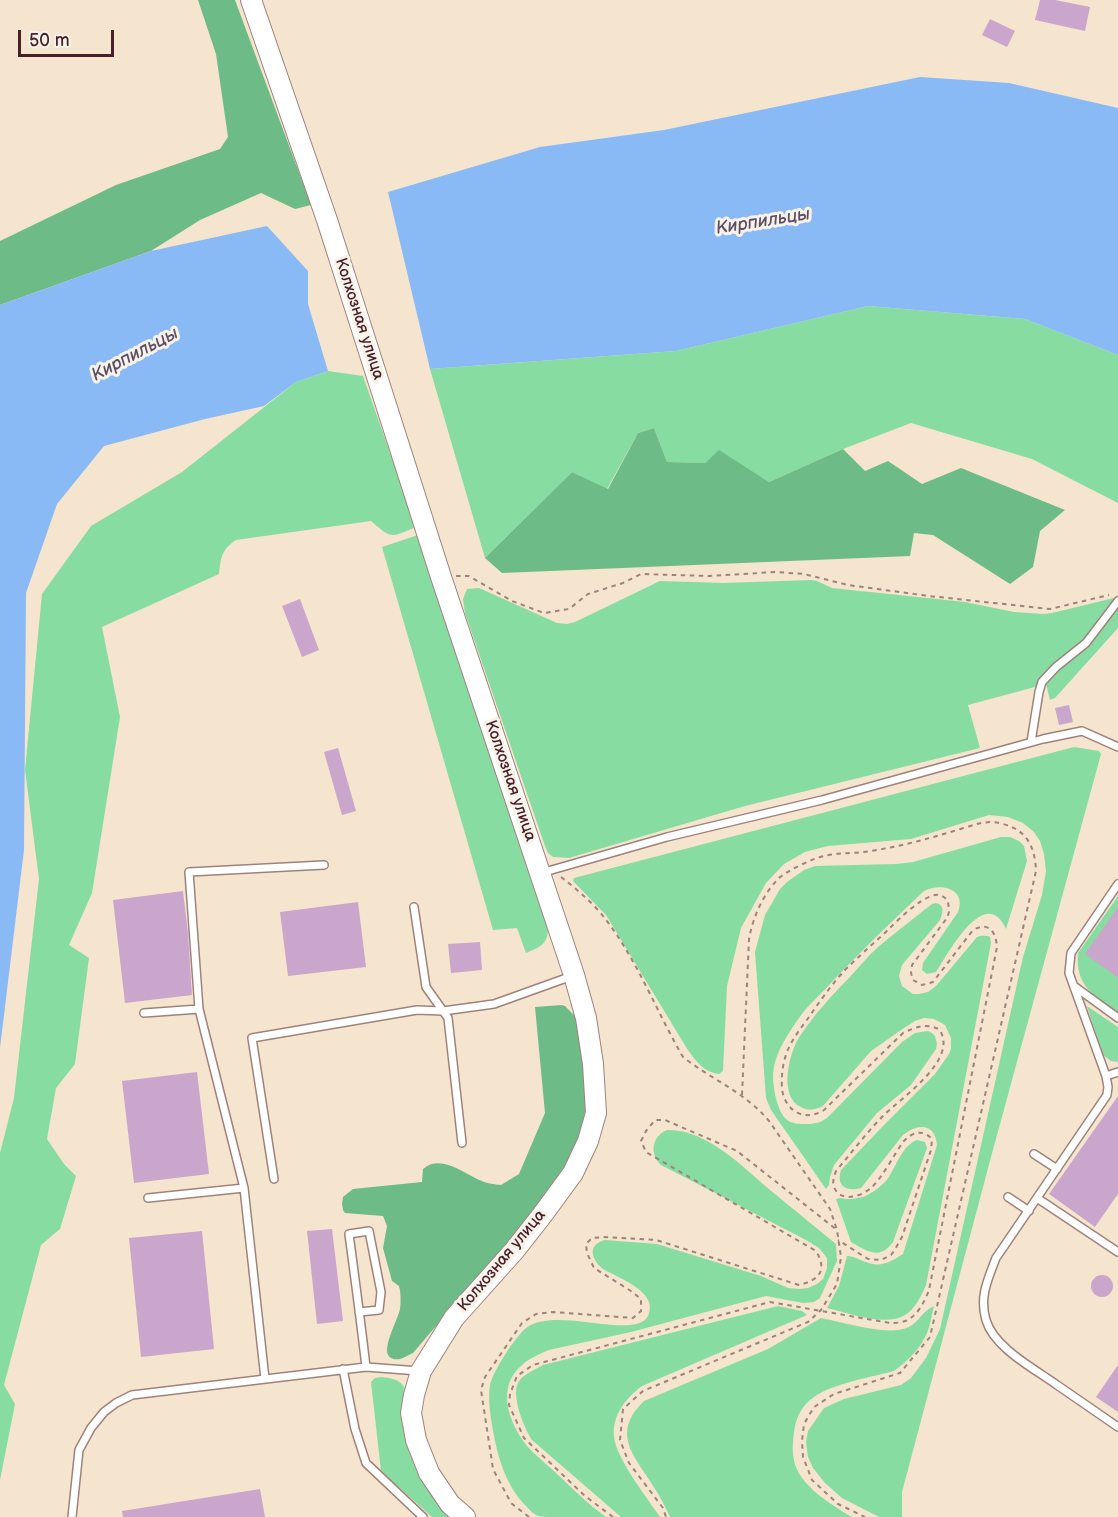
<!DOCTYPE html>
<meta charset="utf-8">
<style>
body{margin:0}
#map{position:relative;width:1118px;height:1517px;overflow:hidden;background:#f5e4ce;font-family:"Balsamiq Sans",sans-serif}
canvas{display:block}
.scale{position:absolute;left:18px;top:30px;width:96px;height:27px;box-sizing:border-box;border:3px solid #4a1f2b;border-top:0;padding-left:8px;font-size:18px;line-height:21px;white-space:nowrap;color:#4a1f2b;-webkit-text-stroke:4px #f7f3e8;paint-order:stroke}
</style>
<div id="map">
<canvas width="1118" height="1517"></canvas>
<div class="scale">50 m</div>
</div>
<script>
const context = document.querySelector('canvas').getContext('2d');
context.lineJoin = 'round';
function fill(path, color) {
  context.fillStyle = color;
  context.fill(path, 'evenodd');
}
function strokePath(path, color, width, dash) {
  context.strokeStyle = color;
  context.lineWidth = width;
  context.lineCap = dash ? 'butt' : 'round';
  context.setLineDash(dash || []);
  context.stroke(path);
}
function drawText(font, color, halo, rows, align = 'center') {
  context.font = font + ' "Balsamiq Sans",sans-serif';
  context.lineWidth = 6;
  context.setLineDash([]);
  context.textBaseline = 'middle';
  context.strokeStyle = halo;
  context.fillStyle = color;
  for (const [text, x, y, turn = 0] of rows) {
    context.save();
    context.translate(x, y);
    context.rotate((+turn || 0) * Math.PI / 180);
    context.textAlign = isNaN(turn) ? turn : align;
    if (halo) context.strokeText(text, 0, 0);
    context.fillText(text, 0, 0);
    context.restore();
  }
}
fill(new Path2D(`
 M868,306l157,13 93,36v148l-86,-44 -121,-36 -68,26 -74,33 -50,-31 -14,12 -38,-1 -13,-34 -16,5 -31,56 -35,-17 -87,86 -55,-189 246,-18z
 M328,371l35,5 53,151c-26,11 -24,12 -45,-6l-135,19c-15,10 -15,18 -17,34l-117,53 18,90 -28,176 -23,52 20,13 -14,106 -19,24 -9,51 17,25 12,12 -16,53 -19,16 -37,140 11,19 -15,76v-327l14,-55 25,-219 -14,-109 17,-176 49,-68 91,-54 114,-90z
 M418,535l130,388c1,20 -5,23 -22,30l-9,-25 -24,2 -111,-383z
 M811,580l6,1 15,7 133,14 49,10 30,2 8,-1 66,-16v31l-63,70 -5,2 -4,-16 -78,21 12,43 -235,58 -176,52 -16,-1 -5,-4 -3,-7 -80,-233 -2,-14 4,-10 12,-1 78,35 10,1 8,-2 85,-41 63,2z
 M1074,747l25,4 2,3 -110,403 -89,335v25h-23l-37,-19 -17,-15 -12,-15 -5,-11 -2,-15 2,-11 16,-23 20,-9 57,-14 10,-7 15,-20 14,-29 83,-372 19,-62 4,-24 -2,-17 -4,-13 -6,-9 -11,-9 -15,-6 -19,-2 -78,24 -83,7 -23,6 -21,12 -18,19 -25,45 -14,58 -4,85 -4,3c-16,-2 -25,-15 -33,-27l-80,-132 -33,-34 1,-3z
 M1001,837h9l9,4 5,5 3,15 -21,68c-21,-46 -58,25 -70,43l-9,2 -5,-4 1,-7 35,-51c9,-23 -17,-30 -34,-21 -32,30 -64,61 -94,93 -10,11 -23,22 -31,34 -10,14 -22,32 -25,49 -3,13 2,43 12,52 5,5 14,5 21,5 9,0 15,-2 21,-7l74,-75 13,-9 13,-2 4,2 3,3 2,8 -1,5 -25,36 -34,28 -43,52 -4,12 -1,8 -3,4 -55,-79 -5,-12 -11,-146 10,-37 15,-26 7,-7 17,-12 11,-4 81,-2 17,-2z
 M1118,896v116c-24,-16 -43,-26 -40,-59z
 M936,903c9,2 7,10 4,17l-38,45 -3,11 3,10 11,8h6l9,-2 8,-6 41,-49c4,-1 9,-2 13,0l1,6 -65,342c-5,11 -10,23 -21,30 -19,12 -57,-2 -78,-7l12,-22 8,-30c7,0 12,4 19,6 14,6 25,0 37,-8l34,-109c-2,-22 -19,-22 -34,-10l-42,53c-15,4 -25,-2 -20,-18l43,-45 51,-51 14,-20 2,-5v-11l-6,-13 -11,-6 -10,-1 -9,3 -11,7 -33,23 -48,55c-7,4 -15,5 -22,1 -23,-10 -12,-55 -1,-71 14,-21 32,-41 50,-59 9,-10 18,-21 28,-30 18,-15 36,-29 54,-43z
 M1087,1006l31,21v35l-7,-1 -8,-6z
 M667,1130c39,-1 75,36 103,60 22,18 44,36 66,54l1,17 -17,37 -6,4 -11,1 -37,-7 -135,36 -82,18c-10,4 -21,9 -28,16 -24,21 -13,54 3,76 9,12 23,22 33,32 16,15 31,30 49,43 -17,0 -34,0 -50,0 -6,0 -14,0 -18,-1 -5,-2 -10,-8 -14,-12 -20,-22 -27,-50 -32,-79 -2,-13 -4,-26 -2,-40 3,-14 25,-48 36,-57 29,-23 109,13 122,-12 12,-24 -30,-38 -45,-47 -11,-9 -17,-24 2,-29l52,4 104,32 27,12 12,1 8,-1 9,-4 6,-5 4,-11v-10l-8,-10 -13,-8 -145,-75c-12,-11 -9,-29 6,-35z
 M917,1140l8,2 2,6 -34,94c-14,19 -26,9 -42,0l-15,-43 4,-1c7,2 15,1 23,-1 8,-3 17,-10 23,-16 10,-13 15,-35 31,-41z
 M778,1306l24,5 5,4 -165,71c-16,12 -30,29 -28,51 2,21 34,62 46,80h-39l-89,-77c-8,-12 -22,-46 -13,-59 5,-7 17,-12 24,-16z
 M934,1306c-3,11 -4,24 -10,33 -5,11 -21,26 -30,32 -22,6 -63,13 -80,26 -12,8 -18,20 -20,35 -1,8 -2,20 0,28 4,25 38,45 58,57h-182c-4,-8 -8,-17 -13,-25 -19,-33 -49,-56 -13,-91l124,-52 53,-31c22,4 68,19 88,9 10,-5 13,-16 25,-21z
 M381,1377c9,1 19,2 23,10l-2,29 54,101h-24l-51,-46 -10,-89 4,-4z`), '#87dda1');
fill(new Path2D(`
 M198,0h37l76,205 -16,4 -34,-16 -61,27 -49,31 -151,54v-64l116,-56 104,-36 8,-12 -12,-83z
 M654,428l13,34 38,1 14,-13 50,32 74,-33 22,22 23,-10 34,23 39,-16 104,42 -25,21 -7,36 -23,17 -77,-49 -19,-2 -4,23 -408,17 -17,-15 87,-86 36,17 30,-56z
 M562,1005l3,1 10,10 4,9 6,29 2,50 -12,48 -24,37 -44,54 -94,110c-7,3 -14,9 -22,5 -12,-6 7,-38 9,-49 1,-7 1,-16 -1,-23l-7,-5 -9,-33 4,-22 -4,-10 -38,-3 -2,-3 -1,-6 1,-7 10,-8 69,-7 1,-13c17,-16 42,5 59,12 6,3 12,3 19,4l18,-11 26,-61 -10,-106z`), '#6dbc87');
fill(new Path2D(`
 M920,77l89,6 109,25v247l-93,-36 -157,-13 -192,45 -246,18 -42,-177 152,-45 124,-17z
 M267,226l41,45v33l20,67 -32,11 -32,24 -59,13 -101,27 -47,58 -31,89 -2,257 -24,198v-743l151,-54z`), '#8abaf5');
fill(new Path2D(`
 M1040,0h15l35,7 -5,24 -50,-11z
 M990,19l25,12 -8,16 -25,-12z
 M300,599l19,51 -17,7 -20,-51z
 M1069,705l4,17 -14,3 -4,-17z
 M338,748l18,63 -14,4 -18,-63z
 M183,891l5,42 4,62 -67,8 -12,-103z
 M358,902l8,65 -78,9 -8,-64z
 M1118,907v71l-33,-24z
 M480,942l2,28 -31,3 -3,-29z
 M197,1072l12,102 -75,9 -12,-102z
 M1118,1096v98l-23,33 -46,-33z
 M332,1229l11,92 -26,3 -10,-93z
 M202,1231l12,118 -73,8 -12,-119z
 M1091 1286a11 11 0 1 1 22 0a11 11 0 1 1-22 0Z
 M1118,1365v47l-22,-15z
 M260,1489l5,28h-142l-1,-6z`), '#caa6cd');
const lane = new Path2D(`
 M1031,742l8,-50 3,-10 14,-15 30,-24 32,-42
 M541,873l126,-36 155,-37 221,-61 39,-8 36,16
 M1118,884l-47,69 -2,20 37,103 2,11 -1,8 -111,163c-8,21 -17,39 -10,62 8,28 49,49 71,65 20,14 41,28 61,42
 M414,907l12,80 22,31 14,125
 M1074,986l44,32
 M144,1013l55,-4
 M1106,1076l12,-4
 M1034,1154l23,15
 M274,1179l-22,-141 165,-28 26,1 51,-7 78,-28
 M1008,1197l21,14
 M148,1198l96,-10
 M1037,1198l81,54
 M359,1312l20,-2 2,-18 -12,-61 -20,3c6,45 12,89 17,133
 M343,1369l12,60 11,34 57,54
 M265,1379l-21,-191 -45,-179 -10,-137 135,-7
 M72,1517l7,-67 12,-22 13,-16 12,-9 16,-8 234,-28 53,4`);
const secondary = new Path2D(`
 M251,0l76,220 114,357 133,398 12,43 7,46 3,49 -8,28 -15,32 -30,41 -29,37 -60,67 -33,53 -7,24 -3,18 5,27 13,33 21,31 15,13`);
strokePath(lane, '#a0827c', 10);
strokePath(secondary, '#a0827c', 22);
strokePath(new Path2D(`
 M456,576h13l43,25 32,12 25,-4 19,-15 35,-11 18,-9 68,2 67,-4 28,2 44,11 81,11 121,13 59,-14
 M561,877c13,10 26,21 38,34 36,43 56,98 84,146 29,23 62,35 86,64l61,88 7,21 4,27 -4,27 -16,26 -13,12 -165,69 -20,18 -3,31 9,23 34,45 3,9
 M742,1095l7,-156c4,-22 14,-45 30,-61 8,-7 34,-20 45,-22 15,-4 31,-2 46,-5 34,-5 64,-14 97,-24 12,-4 23,-7 36,-3 24,6 32,23 33,47l-106,466 -30,36 -66,21 -20,13 -10,17 -2,17 1,16 9,23 26,24 27,13
 M529,1517l-18,-14 -18,-34 -12,-79 4,-13 37,-54 14,-9 17,-2 80,6 8,-7v-12l-10,-8 -37,-23 -7,-15 -1,-9 6,-6 12,-1 52,3 143,45c20,-5 29,-14 17,-34l-170,-99 -5,-11 5,-10 9,-11h10l72,31 100,79
 M613,1517l-28,-21 -61,-58 -15,-33 1,-11 7,-18 16,-11 237,-63 120,21c4,0 10,0 15,-2 12,-4 20,-20 24,-31l68,-343c-1,-15 -8,-26 -24,-17l-40,52 -11,3 -9,-5 -2,-7 1,-8 35,-47 2,-6 -1,-11c-4,-5 -10,-8 -16,-5 -14,4 -33,23 -43,33 -15,14 -30,27 -44,41 -13,14 -25,31 -36,47 -8,11 -17,22 -22,35 -4,10 -6,24 -5,36 2,22 22,35 42,22l79,-77c13,-6 22,-10 36,-4 21,30 -37,68 -55,86 -17,17 -32,37 -48,56 -3,8 -5,15 2,22 10,9 27,1 35,-7 10,-10 21,-31 30,-44 8,-9 19,-14 29,-3l-1,11 -29,87 -8,14 -3,4 -10,5 -13,-1 -30,-19`), '#a0827c', 2, [4.5, 4.5]);
strokePath(lane, '#fff', 7);
strokePath(secondary, '#fff', 20);
drawText('16px', '#4a1f2b', '#f7f3e8', [
 ["Колхозная улица",359,319,72],
 ["Колхозная улица",510,781,71],
 ["Колхозная улица",502,1261,-50]
]);
drawText('italic 18px', '#5d4e68', '#f7f3e8', [
 ["Кирпильцы",763,222,-9],
 ["Кирпильцы",135,355,-28]
]);
</script>
